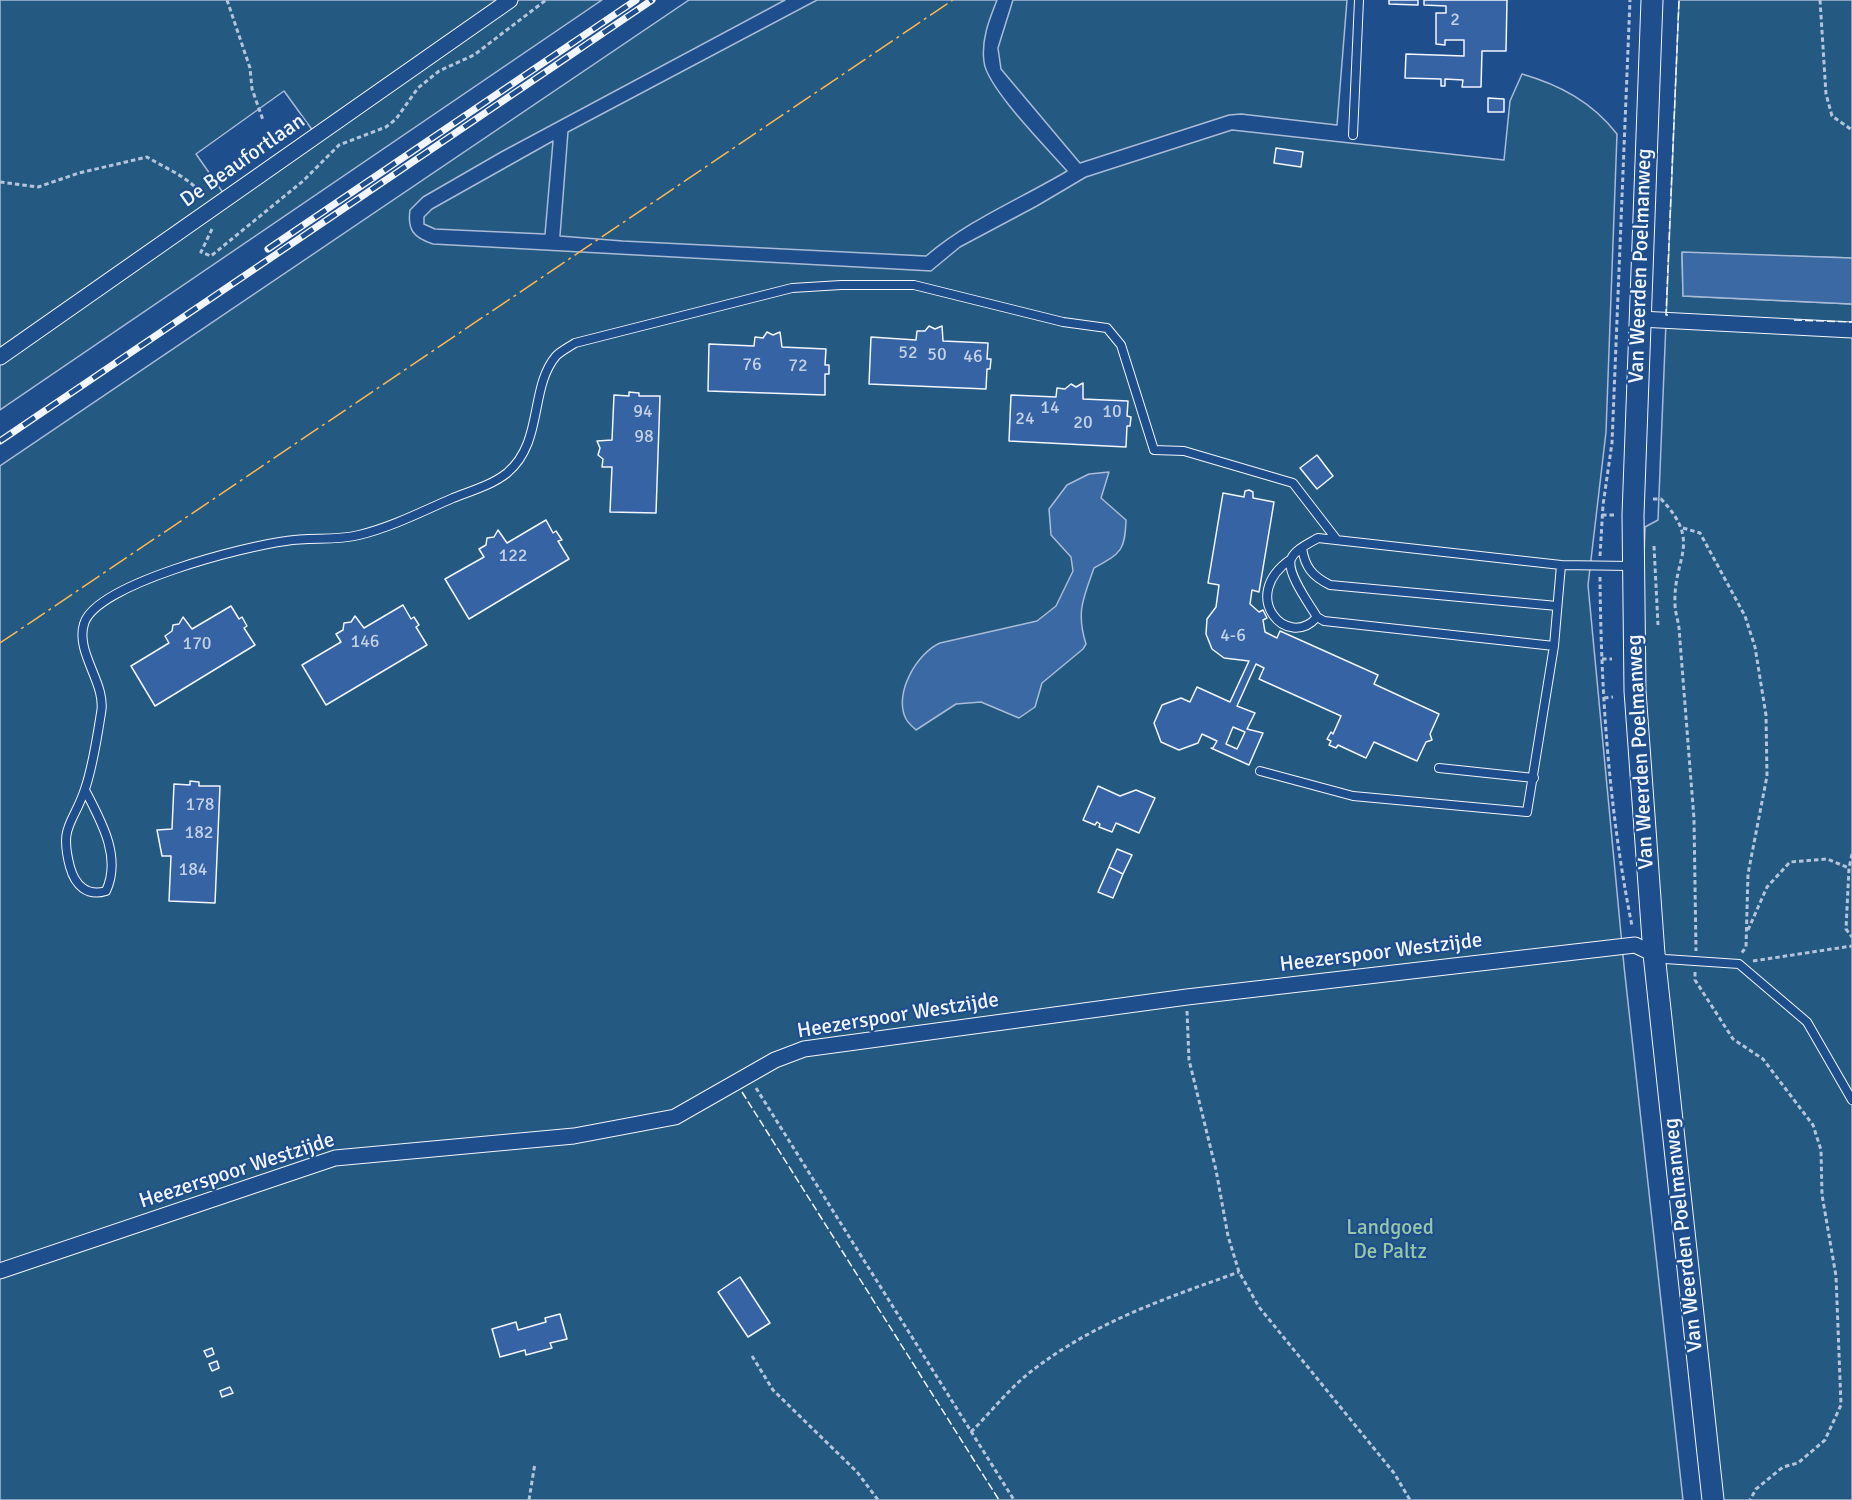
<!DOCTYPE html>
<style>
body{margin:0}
canvas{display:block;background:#1f4e8c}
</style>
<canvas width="1852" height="1500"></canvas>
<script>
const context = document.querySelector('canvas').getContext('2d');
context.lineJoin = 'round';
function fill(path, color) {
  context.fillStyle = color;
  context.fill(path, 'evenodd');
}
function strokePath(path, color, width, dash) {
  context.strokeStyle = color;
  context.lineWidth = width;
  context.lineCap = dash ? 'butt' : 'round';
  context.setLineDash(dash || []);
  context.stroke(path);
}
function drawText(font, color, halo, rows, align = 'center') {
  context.font = font + ' Signika,sans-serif';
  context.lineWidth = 4.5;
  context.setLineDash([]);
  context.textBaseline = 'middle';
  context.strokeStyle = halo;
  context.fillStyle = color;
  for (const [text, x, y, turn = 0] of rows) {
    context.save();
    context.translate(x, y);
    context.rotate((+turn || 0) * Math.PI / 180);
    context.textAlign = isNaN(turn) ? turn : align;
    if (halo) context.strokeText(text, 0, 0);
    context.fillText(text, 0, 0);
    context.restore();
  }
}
const green = new Path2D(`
 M0,0h602l-602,410zM284,91l29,40 -89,63 -28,-40z
 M689,0h96l-284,152 -78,45 -13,13c-3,20 4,28 23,34l498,27 29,-24 77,-41 49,-29 146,-47 272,30 6,-59 12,-27c38,11 70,28 95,60l-11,298 -18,153 36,381 59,534h-1683v-1034z
 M817,0h180c-8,20 -16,40 -13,62 3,26 64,87 83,109 -47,28 -99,49 -141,85l-303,-15 -63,-5 8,-104z
 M1013,0h334l-10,125 -96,-11 -12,1 -149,48 -79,-94 -3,-21z
 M1679,0h173v258l-170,-5 1,43 169,8v1196h-133l-80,-788 6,-185 13,-7z
 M553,141l-8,93 -110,-5 -11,-5v-7l8,-8z`);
fill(green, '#245a82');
strokePath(green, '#a8bbd7', 1.5);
const water = new Path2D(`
 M1682,252l170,6v46l-169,-8z
 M1109,472l-8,26 25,22c-1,31 -5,33 -32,48 -11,31 -18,44 -8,76l-3,5 -41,34 -7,24 -16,11 -38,-16 -25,2 -40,26c-3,-3 -8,-7 -10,-11 -13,-25 11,-66 34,-76l97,-22 19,-15 17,-35 -2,-14 -20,-22 -2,-26 18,-24 22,-11z`);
fill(water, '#3b69a3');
strokePath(water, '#a8bbd7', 1.5);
const building = new Path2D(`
 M1389,0h29v5l-29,-1z
 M1424,0h83l-1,51h-24l-1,36h-19l1,-7 -18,-1v7h-4v-7l-36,-1 1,-24 58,2v-16h-19v5l-9,-1v-31h10v-7l-22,-1z
 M1488,98l16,1v13h-16z
 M1276,148l27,4 -2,15 -27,-4z
 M929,326l6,3 7,-3 1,15 45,2 -1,16h4l-1,10h-3l-1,20 -117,-5 2,-47 45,3 1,-9h8z
 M767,332l6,3 7,-3 2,15 44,2 -1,16h4v9h-4v21l-117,-4 1,-47 45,2 1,-9 8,1z
 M1083,383v16l45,2 -1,15 4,1 -1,9h-3l-1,21 -117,-6 2,-46 45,2 1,-9 8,1 6,-5 5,3z
 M629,392l10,1v3h21l-4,117 -46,-1 2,-45h-10l1,-8 -5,-4 2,-7 -3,-7 15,-1 2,-45 15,1z
 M1317,455l16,21 -16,13 -17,-21z
 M1249,490l4,2v6l21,4 -15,90 -7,-2 -2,14 9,8 4,-2 4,8 -4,2 2,12 12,6 3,-7 98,44 -4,9 65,30 -9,20 2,6 -6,2 -9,19 -43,-19 -8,16 -28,-13 -2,3 -7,-3 2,-4 -4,-2 4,-7 2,2 8,-18 -82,-37 5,-11 -8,-4 -19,42 18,7 -8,16 16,4 -14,32 -38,-17h2l4,-7 -15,-7 -4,9 -19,7 -18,-8 -7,-19 8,-18 19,-7 9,4 7,-15 33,15 19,-41 -25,-3 -12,-9 -6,-15 1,-15 9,-12 3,-22 -11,-2 15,-90 21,4 1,-6zM1233,727l12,5 -8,17 -11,-5z
 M546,520l7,13 3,-2 6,9 -4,1 11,18 -100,60 -24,-40 39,-22 -5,-8 7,-4 1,-7 7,-1 4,-7 9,13z
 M403,605l8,14 3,-2 5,8 -3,2 11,18 -101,60 -24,-40 39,-23 -5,-8 7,-4 1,-7 7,-1 4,-6 9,12z
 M231,606l8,13 3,-2 5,9 -3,2 11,17 -100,61 -24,-40 38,-23 -4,-7 7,-5 1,-6 6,-1 4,-7 9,12z
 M190,781l9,1v4h21l-5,117 -46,-2 2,-45h-9l-5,-26 15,-1 2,-45 16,1z
 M1098,786l22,10 16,-6 19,8 -16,35 -23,-10 -4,9 -13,-5 1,-3 -3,-2 -2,3 -12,-5z
 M1117,849l15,6 -9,19 -14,-7z
 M1109,867l14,7 -10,24 -15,-6z
 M740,1277l30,46 -22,14 -30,-45z
 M560,1314l7,25 -17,4 2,5 -26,7 -1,-5 -25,7 -8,-28 24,-7 2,8 28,-8 -1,-4z
 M212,1348l2,6 -7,3 -3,-6z
 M217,1361l2,7 -7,3 -3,-7z
 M230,1387l3,6 -11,4 -2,-6z`);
fill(building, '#3563a3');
strokePath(building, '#f2f6ff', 1.5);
const service = new Path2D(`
 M1353,135l6,-135
 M1302,548c3,19 10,28 28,37l227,21
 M1291,559c-54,37 -3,92 26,58
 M1561,565l-7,81 -230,-25 -7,-4c-7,-12 -31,-44 -26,-58 4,-10 19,-16 27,-21l243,27 70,1
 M1439,768l95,10
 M1260,771l93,25 174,16 27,-166
 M85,790c16,31 37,67 21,101 -19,6 -31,-6 -36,-24 -11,-42 3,-42 15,-78 8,-23 12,-51 16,-76 6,-29 -26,-60 -17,-89 11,-40 162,-78 202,-83 25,-4 49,0 73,-6 33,-8 64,-24 94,-37 18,-7 39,-13 54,-25 37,-31 22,-85 49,-117 5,-5 13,-9 19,-13l217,-55 49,-3h73l149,37 44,6 14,17 33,105 30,1 109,32 44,57
 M1658,956l7,3 74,5 68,58 45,78`);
const minor = new Path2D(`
 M1640,319l212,11
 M0,357l510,-357
 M0,1271l335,-113 239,-22 101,-19 100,-57 29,-11 383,-52 448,-52 19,9`);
const secondary = new Path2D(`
 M1652,0l-19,515 2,176 19,263 59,546`);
strokePath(service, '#f2f6ff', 10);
strokePath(minor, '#f2f6ff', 17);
strokePath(secondary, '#f2f6ff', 23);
strokePath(new Path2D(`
 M227,0l23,68 2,21 11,31
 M1820,0l6,94 6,22 20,14
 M0,182l38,5 41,-14 68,-16c16,10 46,22 55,39
 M212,229l-11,23 10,4 92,-75 36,-36 47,-18 10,-8 22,-31 21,-17 35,-16 72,-55
 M1653,499h8c42,44 12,58 14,105 0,8 3,16 4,24l15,191 2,132
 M1602,515h13
 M1683,528l17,5 45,83 10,31 11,68 1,61 -19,98 -2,73 -5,7
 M1654,546l4,79
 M1600,556l3,-51 9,-62 18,-443
 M1600,577c1,118 9,234 32,349
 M1602,659h10
 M1604,698l9,-1
 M1852,854l-3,14 -3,61 6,8
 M1748,930l19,-43 23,-25 37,-3 22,9
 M1753,961l99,-15
 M1695,972v8l38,59 30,20 50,66 8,25 1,45 14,81 5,129 -16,35 -27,23 -15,4 -27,22 -6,11
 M1187,1011l2,49 27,110 12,66 11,36 20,35 135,166 16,27
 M756,1088l258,412
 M752,1356l21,34 84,82 21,28
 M971,1432c19,-19 37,-42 58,-59 65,-51 135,-74 210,-101
 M529,1500l6,-37`), '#b3c4dc', 3, [4.5, 3]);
strokePath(service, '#1f4e8c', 8);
strokePath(minor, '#1f4e8c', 15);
strokePath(secondary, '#1f4e8c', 21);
const rail = new Path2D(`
 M268,249l368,-249
 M0,441l652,-441`);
strokePath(rail, '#f2f6ff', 7);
strokePath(rail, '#1f4e8c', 4.5, [14]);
strokePath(new Path2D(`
 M1668,315h-2l13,-315
 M1794,320l58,2
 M742,1092l257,408`), '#f2f6ff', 1.5, [8, 3]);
strokePath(new Path2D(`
 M0,643l953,-643`), '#ffb74d', 1.5, [21, 4.5, 3, 4.5]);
drawText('18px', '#c3d1e8', null, [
 ["2",1455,20],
 ["52",908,353],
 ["50",937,355],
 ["46",973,357],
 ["76",752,365],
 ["72",798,366],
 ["14",1050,408],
 ["94",643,412],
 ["10",1112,412],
 ["24",1025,419],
 ["20",1083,423],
 ["98",644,437],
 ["122",513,556],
 ["4-6",1233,636],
 ["146",365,642],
 ["170",197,644],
 ["178",200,805],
 ["182",199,833],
 ["184",193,870]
]);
drawText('21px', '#f2f6ff', '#1f4e8c', [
 ["De Beaufortlaan",243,161,-35],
 ["Van Weerden Poelmanweg",1641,266,-88],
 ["Van Weerden Poelmanweg",1641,752,-93],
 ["Heezerspoor Westzijde",1381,953,-7],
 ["Heezerspoor Westzijde",898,1016,-9],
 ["Heezerspoor Westzijde",237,1171,-18],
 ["Van Weerden Poelmanweg",1684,1235,-96]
]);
drawText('21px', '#97c8a6', '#1f4e8c', [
 ["Landgoed",1390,1228],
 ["De Paltz",1390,1252]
]);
</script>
